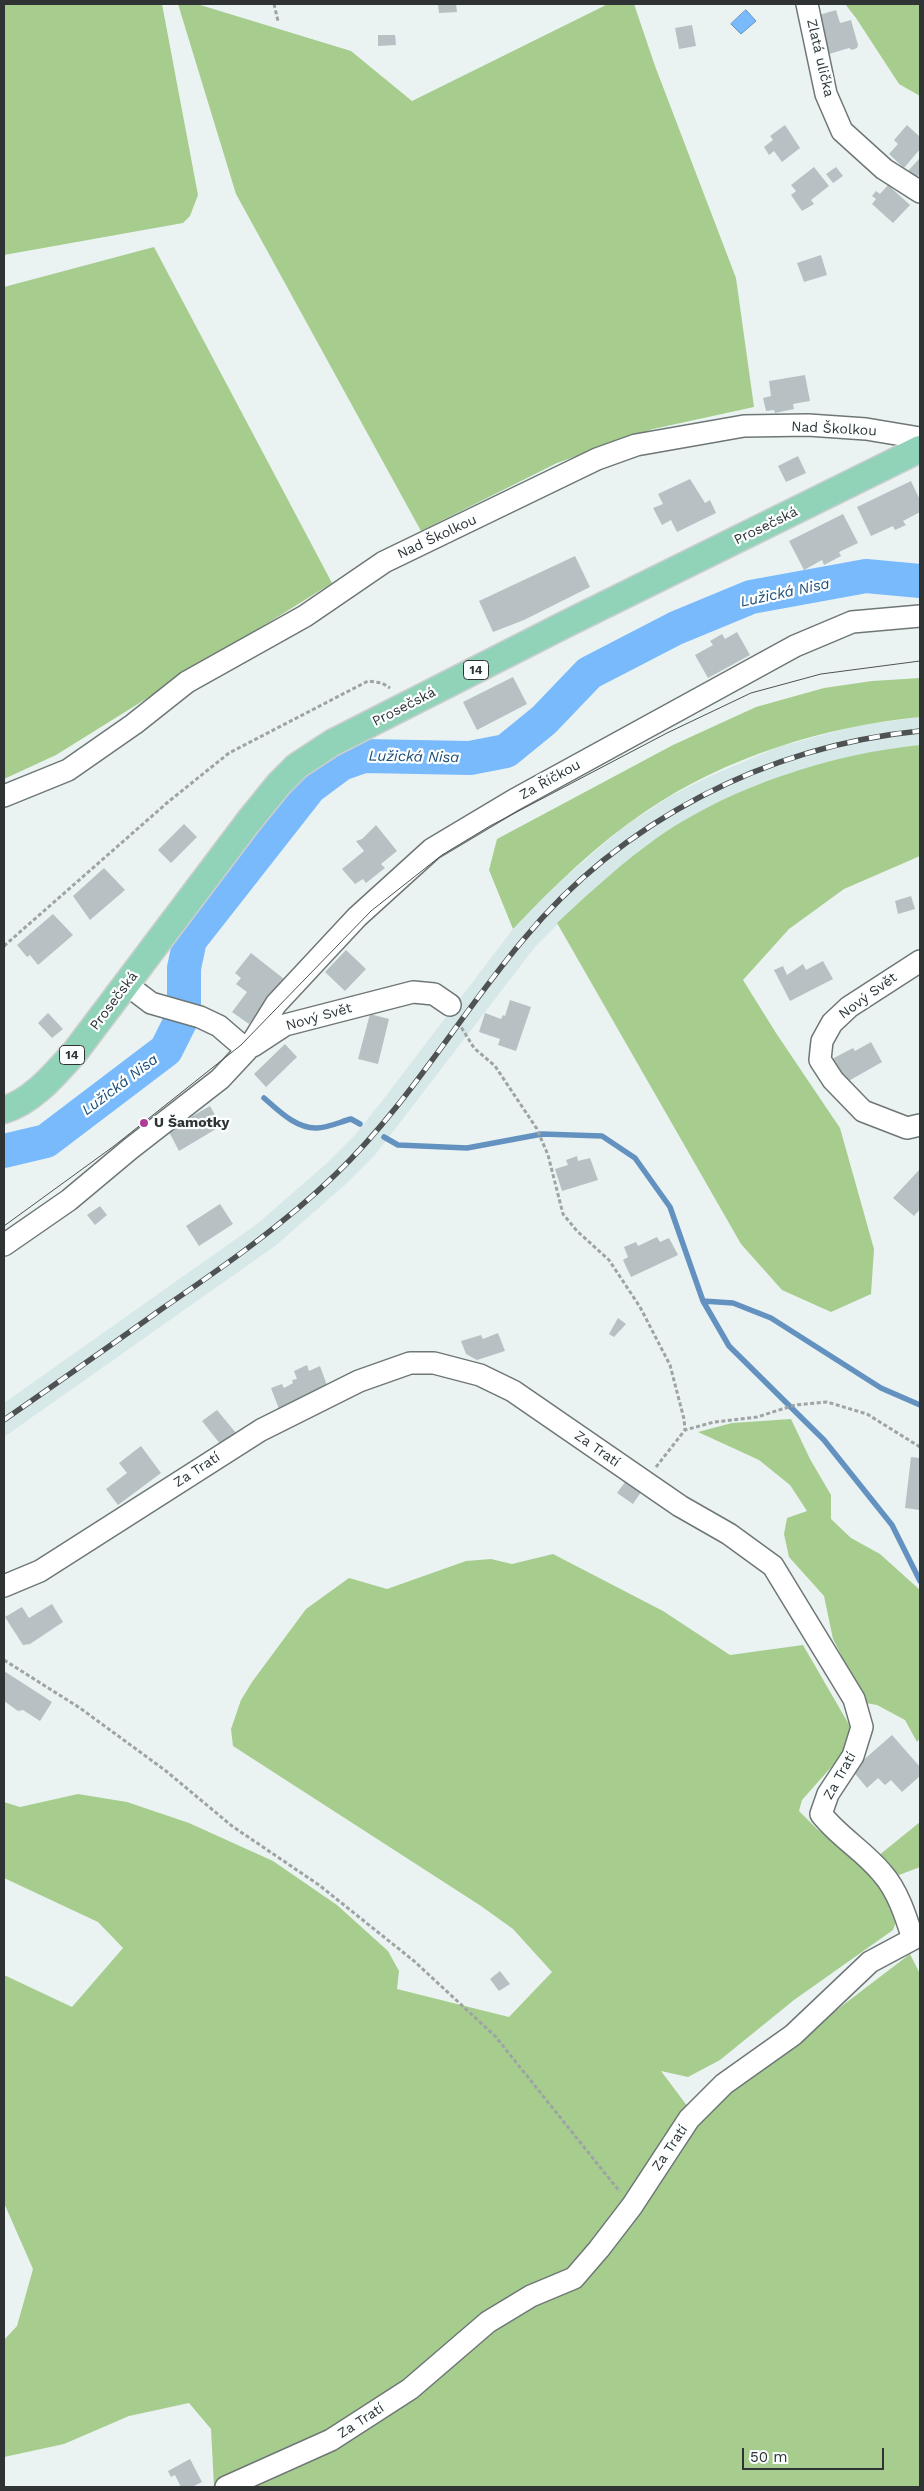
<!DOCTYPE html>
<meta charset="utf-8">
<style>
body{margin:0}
#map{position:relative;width:924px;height:2491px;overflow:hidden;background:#eaf3f2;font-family:"Work Sans",sans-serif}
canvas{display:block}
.frame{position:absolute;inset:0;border:5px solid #303333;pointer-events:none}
.scale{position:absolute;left:742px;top:2448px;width:142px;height:22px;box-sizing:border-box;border:2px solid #303333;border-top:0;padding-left:6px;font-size:15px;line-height:18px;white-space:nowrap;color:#303333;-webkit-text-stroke:4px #fbffff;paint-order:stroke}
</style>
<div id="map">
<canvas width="924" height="2491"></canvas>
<div class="frame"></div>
<div class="scale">50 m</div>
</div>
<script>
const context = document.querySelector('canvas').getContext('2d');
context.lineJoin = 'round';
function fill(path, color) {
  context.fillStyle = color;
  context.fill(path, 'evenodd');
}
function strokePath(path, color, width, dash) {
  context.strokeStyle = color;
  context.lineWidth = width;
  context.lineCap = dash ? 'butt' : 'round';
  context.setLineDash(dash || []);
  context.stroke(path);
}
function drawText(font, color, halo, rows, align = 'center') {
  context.font = font + ' "Work Sans",sans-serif';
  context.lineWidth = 4.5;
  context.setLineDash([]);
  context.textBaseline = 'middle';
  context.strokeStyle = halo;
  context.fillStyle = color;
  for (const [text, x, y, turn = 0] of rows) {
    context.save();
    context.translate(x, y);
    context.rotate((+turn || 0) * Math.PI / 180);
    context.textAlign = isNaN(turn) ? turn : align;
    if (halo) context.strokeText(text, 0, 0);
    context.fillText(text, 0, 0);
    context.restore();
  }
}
fill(new Path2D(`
 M920,717v28l-58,9 -75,20 -69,29 -35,19 -44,29 -58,50 -46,46 -160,208 -29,29 -71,62 -271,191v-34l253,-179 69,-60 28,-28 28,-35 131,-172 49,-49 60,-52 47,-31 37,-19 72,-31 78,-21z`), '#d6e8e7');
fill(new Path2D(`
 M4,4h158l36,191 -8,21 -7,7 -179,32z
 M178,4h19l154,47 61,50 196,-97h26l21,62 81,212 18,129 -101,22 -96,34 -136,68 -185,-337z
 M845,4h75v92l-21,-12 -43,-66z
 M154,247l178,336 -276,172 -52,24v-492z
 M920,678v39c-95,9 -194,40 -274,94 -49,33 -92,75 -133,118l-24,-59 8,-31 176,-94 83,-38 68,-19 48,-7z
 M920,745v111l-76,33 -55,40 -46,51 33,53 64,95 34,121 -3,45 -40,18 -49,-22 -41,-46 -184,-321c33,-31 67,-62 104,-88 74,-50 171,-81 259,-90z
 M791,1419l19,40 21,36v24l20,19 29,16 40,36v148l-3,4 -12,-22 -28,-15 -11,-2 -33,-64 -9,-43 -35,-39 -5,-23 3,-16 20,-7 -17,-26 -31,-25 -61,-28 34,-9z
 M553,1554l110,57 67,44 73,-10 48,83 -2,19 -47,53 -3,11 18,18 48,36 34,48 -6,17 -99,70 -74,60 -32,17 -27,-6 39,52 17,-22 193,-147 10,20v513h-706l-3,-58 -22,-26 -60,13 -65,28 -60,13v-117l13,-14 16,-57 -29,-66v-228l68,32 51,-59 -25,-26 -94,-44v-76l16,5 58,-13 49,8 62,21 84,38 64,44 51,46 11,20 -2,18 112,28 43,-45 -39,-43 -32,-23 -248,-160 -2,-17 10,-29 11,-18 54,-73 43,-31 38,11 79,-28 25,-2 21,5z
 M920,1822v45l-21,8 -21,-19z`), '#a6cd8e');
const water = new Path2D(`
 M746,10l10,11 -15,13 -10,-10z`);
fill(water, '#79bafc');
strokePath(water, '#6392c0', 1);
strokePath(new Path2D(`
 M264,1098c14,12 32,31 53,30 10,0 23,-6 34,-9l9,5
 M384,1137l14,8 69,3 75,-14 60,2 33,22 35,49 33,94 30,2 38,15 110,70 39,17
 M703,1301l26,45 95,94 68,85 28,56`), '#6392c0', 5.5);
strokePath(new Path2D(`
 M4,1151l42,-10 120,-91 18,-36v-46l6,-28 120,-153 31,-23 23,-8 106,2 36,-7 38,-31 45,-47 87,-45 75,-31 115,-21 54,5`), '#79bafc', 34);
fill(new Path2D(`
 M438,4h18l1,8 -18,1z
 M836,10l4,13 11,-3 7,25 -1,3 -5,2 -3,-2 -20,6 -10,-39z
 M692,25l4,21 -17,3 -4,-21z
 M378,35h17l1,10 -18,1z
 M785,125l15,23 -18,14 -8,-11 -5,4 -5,-8 9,-7 -3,-4z
 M907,125l13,12v12l-16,19 -15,-14 9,-10 -4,-4z
 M919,159l1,14 -4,7 -9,-8z
 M814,167l15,19 -18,14 3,4 -12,7 -11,-16 5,-4 -5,-6z
 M836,167l7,9 -10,7 -7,-9z
 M888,185l22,20 -17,18 -21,-19 4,-5 -4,-3 4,-5 4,3z
 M821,255l6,20 -23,7 -7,-19z
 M805,375l5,26 -17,3 1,5 -19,4 -1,-3 -8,1 -3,-13 8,-2 -2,-15z
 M798,456l8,17 -20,9 -8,-16z
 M690,479l15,24 5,-3 6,13 -39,19 -6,-12 -9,5 -9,-17 10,-4 -5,-10z
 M911,481l9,19v12l-17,9 3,4 -11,5 -2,-4 -22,10 -14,-29z
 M843,514l15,29 -19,9 2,4 -17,9 -2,-5 -18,10 -15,-29z
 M575,556l15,31 -66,33 -31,12 -14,-31z
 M737,632l13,23 -42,23 -13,-23 18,-10 -3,-4 12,-7 3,5z
 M513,677l14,27 -50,26 -14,-28z
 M184,824l13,13 -26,26 -13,-13z
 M376,825l21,26 -16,13 4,4 -19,15 -3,-4 -8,5 -13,-15 22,-18 -8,-10 6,-2z
 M104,868l21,22 -35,30 -17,-24z
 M911,896l4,13 -17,5 -3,-13z
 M53,914l20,21 -35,30 -8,-10 -3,2 -10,-12z
 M346,950l20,19 -21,22 -20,-19z
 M251,953l33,26 -35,45 -17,-12 15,-20 -11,-8 5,-6 -6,-5z
 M823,961l10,18 -43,22 -16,-31 9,-4 4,9 16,-11 3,6z
 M510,1000l21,7 -15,44 -18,-6 2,-6 -21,-7 6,-19 16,6 2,-4 2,1z
 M48,1013l15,16 -11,9 -14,-15z
 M370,1014l19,5 -11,45 -20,-5z
 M871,1042l11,20 -37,21 -13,-24 21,-11 2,3z
 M285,1044l12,13 -31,30 -12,-13z
 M210,1106l11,20 -42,25 -11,-21z
 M577,1156l1,5 12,-3 8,22 -36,11 -7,-22 13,-4 -2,-5z
 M920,1169v40l-6,7 -21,-18z
 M220,1204l13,20 -34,22 -13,-20z
 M100,1206l7,9 -12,10 -8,-10z
 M657,1237l3,5 9,-4 9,17 -47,22 -8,-17 5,-3 -4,-10 12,-5 2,4z
 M618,1318l8,6 -12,13 -5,-3z
 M498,1333l7,18 -28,9 -11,-6 -5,-13 20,-6 2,4z
 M307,1365l2,6 11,-5 8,22 -49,21 -8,-21 11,-4 2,4 9,-5 -1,-3 5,-1 -3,-8z
 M217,1410l19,23 -15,12 -19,-24z
 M141,1446l20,27 -43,32 -12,-16 21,-16 -8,-10z
 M911,1457l9,1v52l-15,-2z
 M628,1478l15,11 -10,15 -16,-11z
 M52,1604l11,18 -33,22 -7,1 -18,-28 17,-10 7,11z
 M4,1671l48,31 -12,19 -17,-11 -5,1 -14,-10z
 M892,1735l28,32v9l-18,16 -11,-12 -6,5 -7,-7 -11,10 -15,-18z
 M500,1971l10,13 -11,7 -9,-12z
 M190,2459l12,23 -10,5h-11l-6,-12 -4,2 -3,-6z`), '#b7c0c2');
const minor = new Path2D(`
 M807,4l19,90 16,37 42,38 36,23
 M4,796l64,-26 66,-46 53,-42 118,-66 79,-54 213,-103 39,-14 108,-19 64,-1 58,4 54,9
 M920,961l-71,46 -17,16 -10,18 -2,19 13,20 30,31 44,17 13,-3
 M126,984l25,19 49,14 19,9 22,19 7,4
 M253,1046l32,-21 128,-33 21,2 16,11
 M4,1245l65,-45 61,-51 90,-70 28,-30 28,-45 81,-87 75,-68 82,-49 281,-154 57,-24 68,-6
 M4,1586l36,-15 221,-141 98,-49 51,-18h24l46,12 33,16 167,115 49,28 44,32 81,133 8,28 -9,29 -25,38 -7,20c18,23 43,37 61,59 16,18 24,44 31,66l-43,23 -77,73 -69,49 -35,35 -57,87 -33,43 -25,29 -43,18 -43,26 -78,67 -79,51 -105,47`);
const major = new Path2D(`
 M4,1110c29,-9 51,-36 71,-58l174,-231 30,-37 18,-18 35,-23 236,-120 352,-174`);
strokePath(minor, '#6e7776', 24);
strokePath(major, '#cdcece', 29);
strokePath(new Path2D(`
 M274,4l4,17
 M4,946l164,-144 61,-49 139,-72 14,2 8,5
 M458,1022l16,26 21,18 42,63 11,26 15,59 14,17 32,29 31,47 30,58 14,54 1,11
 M656,1467l29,-37 29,-8 43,-5 38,-12 32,-3 40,12 53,33
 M4,1660l76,48 86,63 66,55 87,59 95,76 81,75 125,156`), '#9da4a3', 3, [4, 2.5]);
strokePath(minor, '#fff', 21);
strokePath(major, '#91d3b8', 26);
strokePath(new Path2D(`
 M4,1226l110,-80 127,-101 130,-134 71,-56 48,-29 177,-93 84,-40 70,-19 99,-13`), '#4e5252', 1);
const rail = new Path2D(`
 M4,1420c53,-37 106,-74 159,-112 60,-41 120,-83 172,-133 73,-70 124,-159 188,-235 98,-119 244,-194 397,-209`);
strokePath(rail, '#4e5252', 5.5);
strokePath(rail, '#fbffff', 4, [11]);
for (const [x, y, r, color] of [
 [144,1123,5,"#af3d97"]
]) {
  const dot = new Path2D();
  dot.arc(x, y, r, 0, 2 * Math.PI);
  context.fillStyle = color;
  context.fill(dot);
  strokePath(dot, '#fbffff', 2);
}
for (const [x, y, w] of [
 [476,670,25],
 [72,1055,25]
]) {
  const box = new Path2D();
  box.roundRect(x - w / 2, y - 9.5, w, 19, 4);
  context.fillStyle = '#fbffff';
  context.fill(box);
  strokePath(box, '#303333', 1);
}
drawText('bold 12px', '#303333', null, [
 ["14",476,670],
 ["14",72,1055]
]);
drawText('14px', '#303333', '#fbffff', [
 ["Zlatá ulička",820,58,77],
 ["Nad Školkou",834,429,3],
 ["Prosečská",766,526,-26],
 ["Nad Školkou",437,537,-25],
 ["Prosečská",404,707,-27],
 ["Za Říčkou",550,780,-29],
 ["Nový Svět",868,996,-36],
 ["Prosečská",114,1001,-53],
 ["Nový Svět",319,1017,-16],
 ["Za Tratí",597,1449,35],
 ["Za Tratí",197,1470,-33],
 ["Za Tratí",840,1776,-61],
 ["Za Tratí",670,2148,-56],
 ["Za Tratí",361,2421,-33]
]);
drawText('bold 14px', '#303333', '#fbffff', [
 ["U Šamotky",154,1123]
], 'left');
drawText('italic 15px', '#1d4b75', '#fbffff', [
 ["Lužická Nisa",785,593,-12],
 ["Lužická Nisa",414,757,1],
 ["Lužická Nisa",120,1085,-37]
]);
</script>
